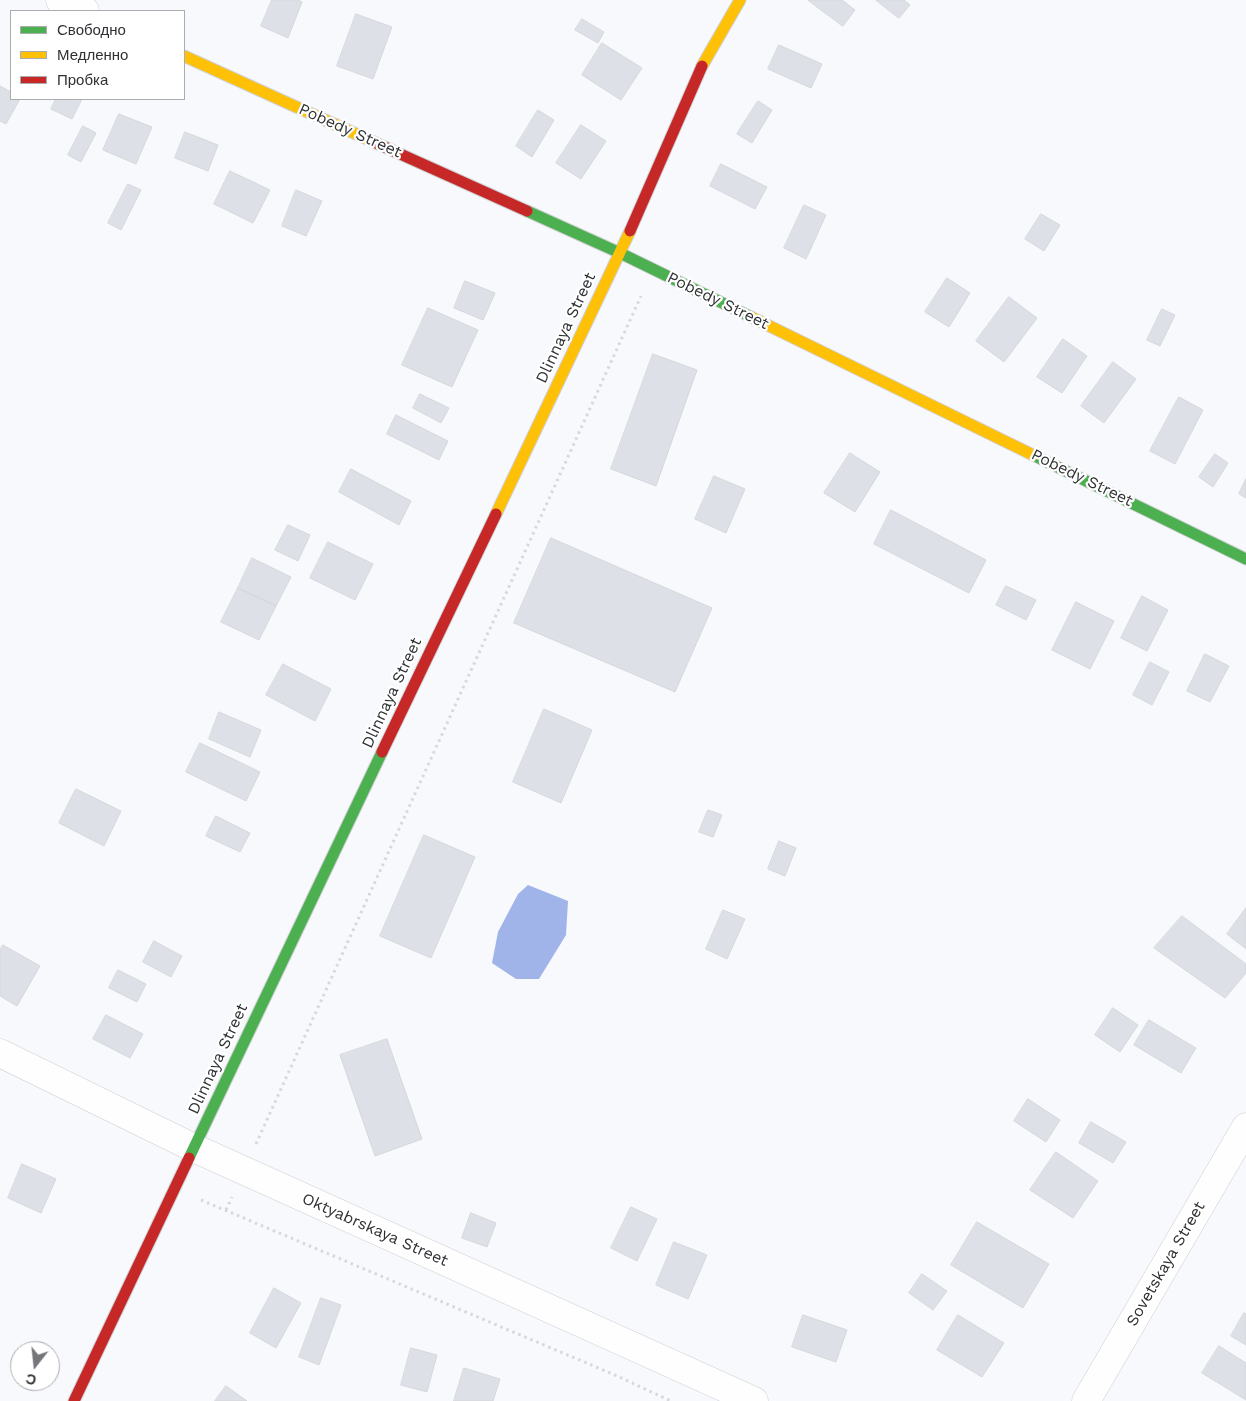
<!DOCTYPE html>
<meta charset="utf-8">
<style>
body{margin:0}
#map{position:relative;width:1246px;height:1401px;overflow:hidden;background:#f7f9fd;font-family:"Work Sans",sans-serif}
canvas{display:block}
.legend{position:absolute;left:10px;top:10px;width:175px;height:90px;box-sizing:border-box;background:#fff;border:1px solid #abacad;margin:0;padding:6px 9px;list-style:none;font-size:15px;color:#2e3033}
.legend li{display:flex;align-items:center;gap:10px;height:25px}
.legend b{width:25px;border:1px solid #abacad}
.north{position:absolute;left:10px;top:1341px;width:50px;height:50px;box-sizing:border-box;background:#fff;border:1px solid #abacad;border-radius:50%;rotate:196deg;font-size:14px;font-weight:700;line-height:20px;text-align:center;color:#2e3033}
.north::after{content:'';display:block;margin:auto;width:18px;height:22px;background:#74767a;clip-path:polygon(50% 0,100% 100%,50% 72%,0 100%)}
</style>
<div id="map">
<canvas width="1246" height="1401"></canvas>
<ul class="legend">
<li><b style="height:6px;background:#4caf50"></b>Свободно</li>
<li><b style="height:6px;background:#ffc107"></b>Медленно</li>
<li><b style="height:6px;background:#c62828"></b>Пробка</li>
</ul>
<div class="north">С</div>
</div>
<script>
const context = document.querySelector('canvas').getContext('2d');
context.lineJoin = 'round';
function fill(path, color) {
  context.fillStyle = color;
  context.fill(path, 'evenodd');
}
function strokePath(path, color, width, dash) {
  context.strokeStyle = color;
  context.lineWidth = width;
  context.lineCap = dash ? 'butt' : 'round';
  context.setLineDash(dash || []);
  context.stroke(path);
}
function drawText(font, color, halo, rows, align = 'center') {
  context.font = font + ' "Work Sans",sans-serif';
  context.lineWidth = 4.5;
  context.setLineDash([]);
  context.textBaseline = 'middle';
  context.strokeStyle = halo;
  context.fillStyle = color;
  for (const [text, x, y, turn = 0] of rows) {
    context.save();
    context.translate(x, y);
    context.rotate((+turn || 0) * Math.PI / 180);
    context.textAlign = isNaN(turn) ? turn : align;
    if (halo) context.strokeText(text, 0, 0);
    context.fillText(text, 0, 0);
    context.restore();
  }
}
fill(new Path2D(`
 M528,885l40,16 -2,34 -27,44h-23l-24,-16 6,-31 20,-38z`), '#a0b4ea');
const building = new Path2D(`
 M272,0h26l4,2 -14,36 -27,-12z
 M808,0h34l13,10 -12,16z
 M876,0h28l6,5 -11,13z
 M356,14l36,13 -19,52 -36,-13z
 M582,19l22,13 -6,11 -23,-13z
 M602,43l40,25 -21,32 -39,-25z
 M779,45l43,19 -11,24 -43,-19z
 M0,86l11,6v7h9l-14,25 -6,-3z
 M56,99h26l-10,20 -21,-10z
 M758,101l14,9 -20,33 -15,-9z
 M538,110l16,10 -22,37 -16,-11z
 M119,114l33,13 -16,37 -33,-14z
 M581,125l25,16 -25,38 -25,-16z
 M83,126l13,7 -15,29 -13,-7z
 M185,132l33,13 -10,26 -33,-13z
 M721,164l46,23 -12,22 -45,-23z
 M230,171l40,19 -17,33 -39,-19z
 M128,184l13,6 -20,40 -13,-7z
 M296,190l26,11 -16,35 -24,-10z
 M804,205l22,10 -20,44 -22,-11z
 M1041,214l19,11 -16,26 -19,-12z
 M947,278l23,15 -21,34 -24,-15z
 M465,281l30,12 -12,27 -29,-12z
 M1009,297l28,21 -33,44 -28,-21z
 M428,308l50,22 -26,57 -50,-22z
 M1162,309l13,6 -15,31 -13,-6z
 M1063,339l24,17 -25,37 -25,-16z
 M653,354l44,16 -41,116 -45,-17z
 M1113,362l23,17 -32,44 -23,-17z
 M420,394l29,14 -8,15 -28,-15z
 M1179,397l24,13 -28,54 -25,-13z
 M396,415l52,26 -9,19 -52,-26z
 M850,453l30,19 -25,40 -31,-19z
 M1215,454l13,9 -15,24 -14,-10z
 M351,469l60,32 -12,24 -60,-33z
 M714,476l31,13 -19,44 -31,-14z
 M1246,479v19l-7,-4z
 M891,510l95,50 -17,33 -95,-49z
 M288,525l22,10 -12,26 -23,-11z
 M551,538l161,70 -37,84 -161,-69z
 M328,542l45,22 -18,36 -45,-22z
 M252,558l39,19 -15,29 -38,-18z
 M1006,586l30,14 -10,20 -30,-15z
 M238,588l38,18 -17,34 -38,-18z
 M1142,596l26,14 -21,41 -26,-13z
 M1076,602l38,19 -24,48 -38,-19z
 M1205,654l24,12 -19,36 -23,-11z
 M1150,662l19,10 -17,33 -19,-10z
 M283,664l48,25 -16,32 -49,-26z
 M544,709l48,21 -31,73 -48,-21z
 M219,712l42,18 -11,27 -41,-18z
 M200,743l60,29 -14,29 -60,-29z
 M76,789l45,22 -17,35 -45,-23z
 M708,810l14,5 -9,22 -14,-5z
 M216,816l34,17 -10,19 -34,-16z
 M424,835l51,22 -44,101 -51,-22z
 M779,841l17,7 -11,28 -17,-7z
 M1246,908v41l-19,-15z
 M723,910l22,9 -18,40 -21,-10z
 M1182,916l64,48v9l-21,25 -71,-50z
 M154,941l28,15 -11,21 -28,-15z
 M3,945l37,21 -23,40 -17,-10v-46z
 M118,970l28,14 -9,18 -28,-14z
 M1113,1008l25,17 -18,27 -25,-17z
 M106,1015l37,19 -13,24 -37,-19z
 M1149,1020l47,28 -15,25 -47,-28z
 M387,1039l35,100 -47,17 -35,-101z
 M1028,1099l32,21 -14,22 -32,-21z
 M1091,1122l35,20 -13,21 -34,-20z
 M1056,1152l42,29 -25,37 -43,-28z
 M22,1164l34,15 -15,34 -33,-15z
 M631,1207l26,12 -20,42 -26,-13z
 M471,1213l25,10 -9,24 -25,-9z
 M977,1222l72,42 -26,44 -72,-43z
 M674,1242l33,13 -19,44 -32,-14z
 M922,1274l25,17 -14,19 -24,-17z
 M274,1288l27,15 -25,45 -26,-15z
 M321,1298l20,7 -22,60 -20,-8z
 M1244,1313l2,1v31l-15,-9z
 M803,1315l44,15 -11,32 -44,-15z
 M958,1315l46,28 -22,34 -45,-27z
 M1219,1346l27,17v37l-44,-27z
 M411,1348l26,7 -10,37 -26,-7z
 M464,1368l36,11 -7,22h-39z
 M226,1386l21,15h-32z`);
fill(building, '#dde0e7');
strokePath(building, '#d5d7da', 1);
const street = new Path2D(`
 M60,0l25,11
 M0,1053l194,95 560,253
 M1086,1401l160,-274`);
const fast = new Path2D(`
 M527,211l93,42 131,64
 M1033,455l213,104
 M189,1158l193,-406`);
const slow = new Path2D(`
 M184,56l194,88
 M702,66l38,-66
 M751,317l282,138
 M496,514l134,-283`);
const jam = new Path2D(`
 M378,144l149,67
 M630,231l72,-165
 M382,752l114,-238
 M74,1401l115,-243`);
strokePath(street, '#cfd0d4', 29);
strokePath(fast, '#cfd0d4', 13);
strokePath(slow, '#cfd0d4', 13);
strokePath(jam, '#cfd0d4', 13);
strokePath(new Path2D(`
 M256,1144l385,-848
 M201,1200l414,175 56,26
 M226,1210l6,-13`), '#d7d8da', 3, [2.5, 4]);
strokePath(street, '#fefeff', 28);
strokePath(fast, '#4caf50', 11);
strokePath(slow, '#ffc107', 11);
strokePath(jam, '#c62828', 11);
drawText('16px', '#2e3033', '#fff', [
 ["Pobedy Street",350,131,24],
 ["Pobedy Street",718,301,26],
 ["Dlinnaya Street",566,328,-65],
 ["Pobedy Street",1082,478,26],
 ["Dlinnaya Street",392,693,-65],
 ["Dlinnaya Street",218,1059,-65],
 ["Oktyabrskaya Street",375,1230,24],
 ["Sovetskaya Street",1166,1264,-60]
]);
</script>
